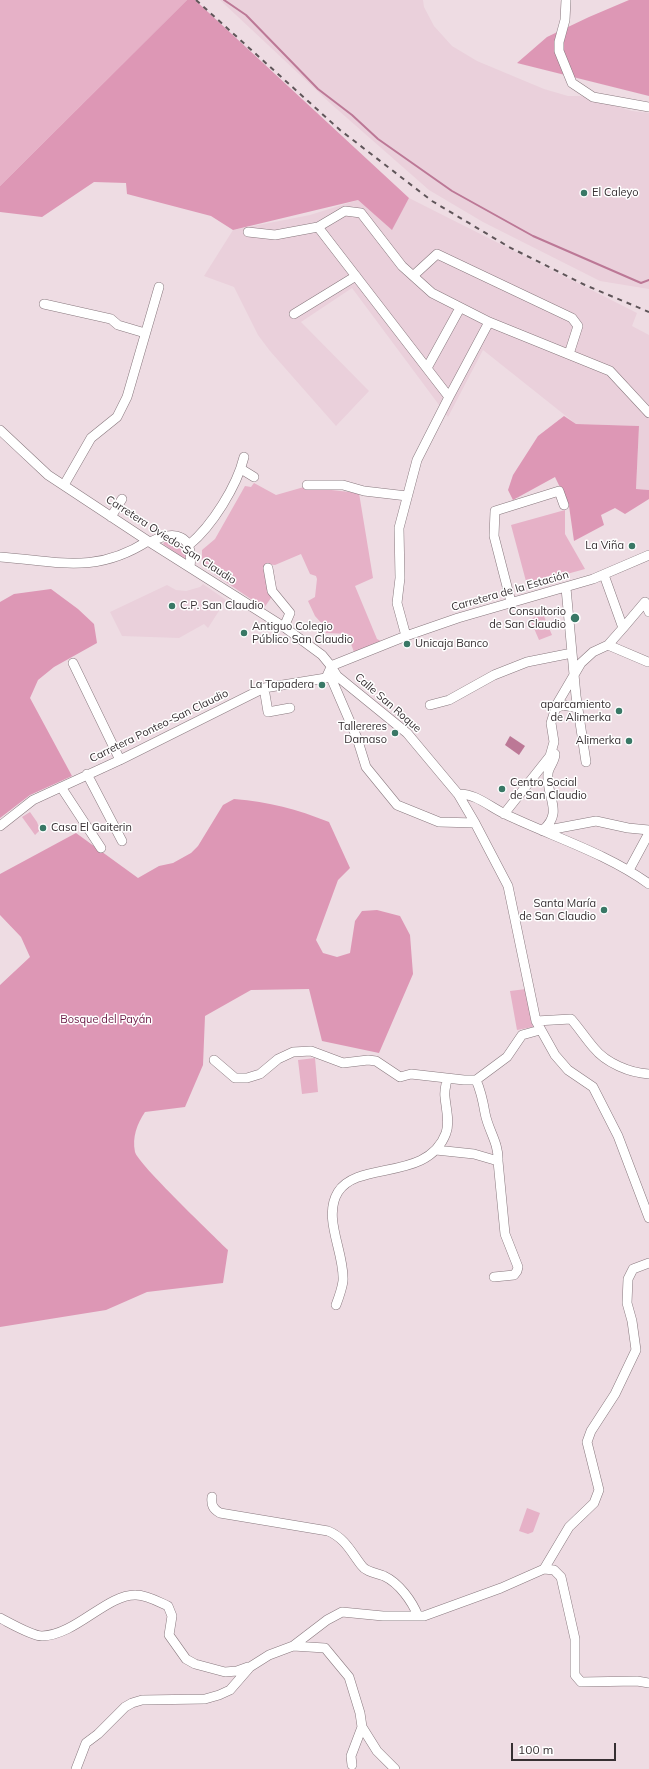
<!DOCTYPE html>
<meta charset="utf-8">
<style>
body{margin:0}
#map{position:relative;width:649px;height:1769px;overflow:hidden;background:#eedce3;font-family:Mulish,sans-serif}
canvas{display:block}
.scale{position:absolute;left:511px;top:1743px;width:105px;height:18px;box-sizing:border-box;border:2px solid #362f32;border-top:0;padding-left:5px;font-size:12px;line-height:14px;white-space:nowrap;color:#362f32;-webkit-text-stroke:3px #fff;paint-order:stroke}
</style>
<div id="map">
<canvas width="649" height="1769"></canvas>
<div class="scale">100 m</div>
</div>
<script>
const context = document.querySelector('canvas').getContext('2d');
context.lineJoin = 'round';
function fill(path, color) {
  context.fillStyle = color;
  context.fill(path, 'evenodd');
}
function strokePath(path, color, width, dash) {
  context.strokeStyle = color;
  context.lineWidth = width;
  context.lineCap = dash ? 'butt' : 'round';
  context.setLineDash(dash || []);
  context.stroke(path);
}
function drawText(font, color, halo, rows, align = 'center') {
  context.font = font + ' Mulish,sans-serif';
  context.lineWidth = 3;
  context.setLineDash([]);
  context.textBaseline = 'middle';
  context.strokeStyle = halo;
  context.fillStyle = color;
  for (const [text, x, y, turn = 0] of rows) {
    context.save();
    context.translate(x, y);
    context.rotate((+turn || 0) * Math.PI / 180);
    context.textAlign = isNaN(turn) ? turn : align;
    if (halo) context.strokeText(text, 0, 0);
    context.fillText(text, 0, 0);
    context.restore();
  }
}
fill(new Path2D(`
 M220,0h203l1,7 10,19 18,20 25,15 67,28 24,7h13l51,15 17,2v176l-49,-8 -117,-59 -54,-32 -99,-87z
 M409,198l228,115 -5,13 17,9v155l-13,-1 3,-63 -63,-2 -93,-74 -35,67 -96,-129 -51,34 68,69 -33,35 -66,-75 -12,-16 -24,-48 -30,-11 29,-46 77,-15 48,-15 34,29z
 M203,584l23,16 -18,28 -4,-4 -25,14 -57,-2 -12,-24 57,-27 9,5 10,1 14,-4z`), '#ead0db');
fill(new Path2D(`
 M0,0h187l-187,186z
 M254,483l22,12 28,-8 55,6 14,85 -18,8 22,53 4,2 -27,11 -6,-16 1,-2 -23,-1 -2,-7 -9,-10 -7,-15 7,-4 2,-18 -1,-3 -6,-2 -9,-20 -26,11 -9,-1v8l7,23 -9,13 -47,-32 -15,-11v-15l13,-11 30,-53 6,1z
 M565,510v24l20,35 -58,16 -16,-60z
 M166,540c11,0 22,5 19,19l-22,-15z
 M543,614l9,21 -13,5 -9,-21z
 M30,812l7,10 3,8 -5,5 -13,-18z
 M526,989l7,38 -16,3 -7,-39z
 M315,1058l3,34 -16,2 -4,-34z
 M527,1508l13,5 -7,19 -5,2 -9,-3z`), '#e6b1c7');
fill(new Path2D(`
 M187,0h8l214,198 -17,32 -34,-30 -125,30 -22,-14 -84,-22 -1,-11 -32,-1 -52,35 -42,-5v-26z
 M629,0h20v96l-132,-33 30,-26 42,-20z
 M564,416l12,8 63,2 -3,63 13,1v9l-24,15 -10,-6 -14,7 3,10 -30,16 -5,-35 -14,-29 -42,23 -5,-10 5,-15 25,-39z
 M51,589l27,20 16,15 3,19 -43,24 -16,13 -8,18 42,78 -42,19 -30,23v-216l14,-8z
 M234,799c36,3 62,10 95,23l21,46 -12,12 -22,60 7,13 14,4 13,-4 5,-32 7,-10 15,-1 23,6 10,19 3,39 -34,79 -57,-12 -13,-52 -58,1 -46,26 -2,49 -18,42 -40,5c-8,12 -13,25 -10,40 3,12 79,84 93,98l-5,33 -76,9 -41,18 -106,17v-342l30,-28 -9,-20 -21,-22v-41l76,-41 62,45 21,-12 14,-3 18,-10 7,-7 25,-41z`), '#dd97b5');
fill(new Path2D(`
 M510,736l15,10 -6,9 -14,-10z`), '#bc7896');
strokePath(new Path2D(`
 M224,0l22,15 72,74 34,26 26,24 74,52 81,45 108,47 8,-3`), '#bc7896', 2);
const minor = new Path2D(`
 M566,0l-1,20 -6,22v9l13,32 21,14 56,10
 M248,232l27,3 43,-8
 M413,276l24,-22 135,64 6,8 -9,28
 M44,304l67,15 7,6 27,8
 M294,314l62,-38
 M427,368l33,-60
 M449,397l40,-75
 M0,430l48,45 100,66 136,86 38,28 9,11 1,14 25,58 9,29 31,38 42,17 36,1
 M241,469l13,8
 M64,485l27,-47 26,-21 10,-20 32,-110
 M307,485h36l21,6 43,5
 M111,517l11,-18
 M150,542c26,-13 44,-7 40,25
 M189,545c23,-19 48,-59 55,-88
 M0,557c57,4 95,18 148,-16
 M268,568l4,23 18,22 -6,14
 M604,575l19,53 22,-26 4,10
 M566,588l10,108 10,66
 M511,602l-17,-66 1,-25 64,-20 5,14
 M406,636l-9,-33 3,-25 -1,-50 18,-68 32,-63 -131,-170 27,-16 16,2 41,53 30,27 57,29 121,49 39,42
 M608,645l15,-17
 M73,663l47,97
 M331,666l75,-30 52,-18 135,-39 56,-24
 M332,668l5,8 70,57 51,61 17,29 33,63 28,135 19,34 13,15 25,17 25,49 31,82
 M264,688l4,24 22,-4
 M430,705l19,-5 45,-25 33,-13 45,-9
 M556,708l7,-3 15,3
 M87,774l35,67
 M61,787l40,61
 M458,794c17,-1 32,13 47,20 48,23 101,39 144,70
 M504,814l46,-58 4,-14 -3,-19 6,-19 10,-17 14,-24 12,-11 15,-7 40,17
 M0,826l33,-26 87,-40 144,-72 62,-10 5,-11
 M543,830c21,-18 3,-33 5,-56 0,-7 7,-12 7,-20
 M543,831l53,-10 32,7 21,2
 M629,870l20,-37
 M536,1021l35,-2c8,9 15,20 23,29 12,15 36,25 55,26
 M214,1060l21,18h12l13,-4 18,-15 15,-7 18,-1 32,12 25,-3 8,1 24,16 11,-3 53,6h12l31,-23 15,-22 18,-5
 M436,1150l38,4 24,7c1,-18 -10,-31 -13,-48 -2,-12 -4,-22 -9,-33
 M494,1277l20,-2 3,-4 1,-4 -13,-33 -7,-73
 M336,1305c3,-8 6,-16 7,-24 2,-28 -21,-63 -5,-89 20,-32 90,-10 108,-59 4,-11 0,-24 -1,-36 -1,-6 1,-12 2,-18
 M212,1497c-1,8 1,12 8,16l108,18c17,7 23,21 34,35 4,6 15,7 22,10 15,7 28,25 34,40
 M544,1569l25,-42 25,-24 5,-13 -12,-48 4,-11 24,-37 21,-44 -4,-29 -5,-18 1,-24 5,-10 16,-6
 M0,1618c10,5 32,18 42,18 34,-1 65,-42 94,-41 11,0 23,7 32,11l4,10 -3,19 17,24 9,5 30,8 12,-1 11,-4
 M293,1646l34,-26 15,-8 41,4h41l77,-28 43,-19 10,1 7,7 14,62v36l6,7 56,-1 12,2
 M362,1727l15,24 18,18
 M76,1769l10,-26 12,-9 27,-27 7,-4 10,-3 63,-1 14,-4 11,-5 20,-23 19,-12 24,-9 32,2 24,29 11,36 2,14 -11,29 1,9`);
strokePath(minor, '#88787e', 10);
strokePath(minor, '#fff', 9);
strokePath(new Path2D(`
 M196,0l144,130 92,71 77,46 76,38 64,27`), '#5f5559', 2, [5, 5]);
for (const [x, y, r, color] of [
 [584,193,4,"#397866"],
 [632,546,4,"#397866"],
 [172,606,4,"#397866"],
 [575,618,5,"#397866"],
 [244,633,4,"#397866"],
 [407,644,4,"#397866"],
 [322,685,4,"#397866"],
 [619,711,4,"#397866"],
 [395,733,4,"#397866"],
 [629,741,4,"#397866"],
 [502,789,4,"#397866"],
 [43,828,4,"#397866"],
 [604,910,4,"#397866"]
]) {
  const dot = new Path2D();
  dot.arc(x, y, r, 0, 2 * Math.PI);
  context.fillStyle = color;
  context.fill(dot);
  strokePath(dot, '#fff', 1.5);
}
drawText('11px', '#362f32', '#fff', [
 ["El Caleyo",592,193,"left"],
 ["La Viña",624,546],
 ["C.P. San Claudio",180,606,"left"],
 ["Consultorio",566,612],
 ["de San Claudio",566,625],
 ["Antiguo Colegio",252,627,"left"],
 ["Público San Claudio",252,640,"left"],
 ["Unicaja Banco",415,644,"left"],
 ["La Tapadera",314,685],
 ["aparcamiento",611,705],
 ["de Alimerka",611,718],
 ["Tallereres",387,727],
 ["Damaso",387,740],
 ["Alimerka",621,741],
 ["Centro Social",510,783,"left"],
 ["de San Claudio",510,796,"left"],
 ["Casa El Gaiterin",51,828,"left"],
 ["Santa María",596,904],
 ["de San Claudio",596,917]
], 'right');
drawText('11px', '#362f32', '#fff', [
 ["Carretera Oviedo-San Claudio",171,540,33],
 ["Carretera de la Estación",510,591,-16],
 ["Calle San Roque",388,703,41],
 ["Carretera Ponteo-San Claudio",159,726,-26]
]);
drawText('11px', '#6c1a46', '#fff', [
 ["Bosque del Payán",106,1020]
]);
</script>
